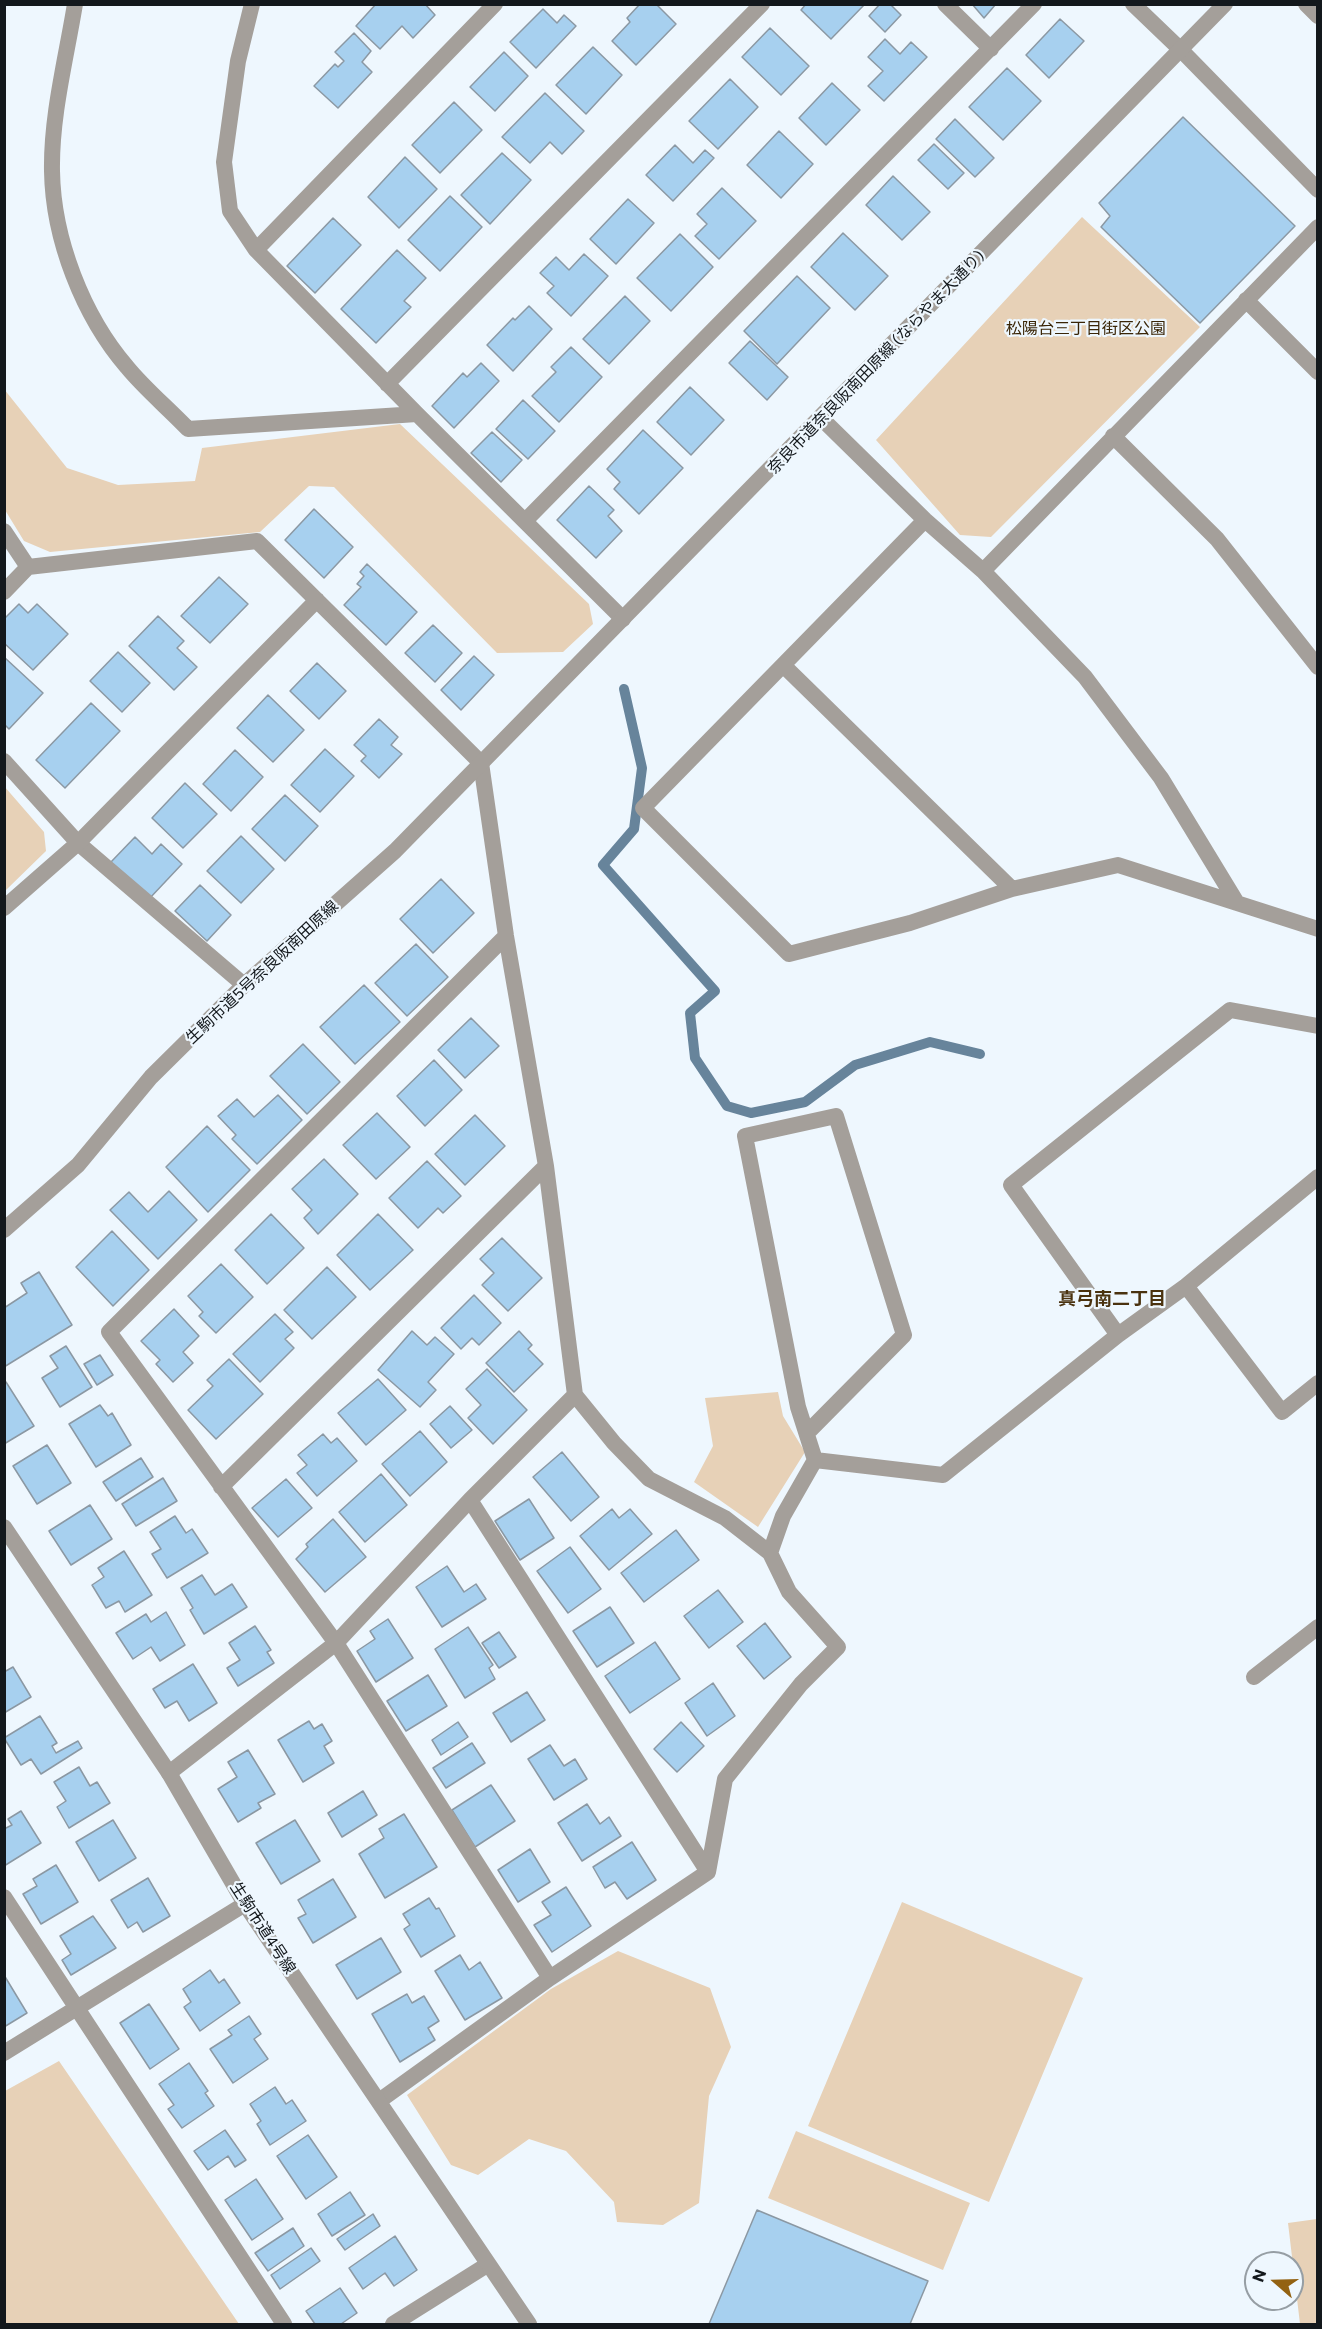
<!DOCTYPE html>
<meta charset="utf-8">
<style>
body{margin:0}
#map{position:relative;width:1322px;height:2329px;overflow:hidden;background:#eef7fe;font-family:Commissioner,sans-serif}
canvas{display:block}
.frame{position:absolute;inset:0;border:6px solid #13181c;pointer-events:none}
.north{position:absolute;left:1244px;top:2251px;width:60px;height:60px;box-sizing:border-box;background:#eef7fe;border:2px solid #969ea4;border-radius:50%;rotate:290deg;font-size:16px;font-weight:700;line-height:24px;text-align:center;color:#13181c}
.north::after{content:'';display:block;margin:auto;width:21px;height:27px;background:#936212;clip-path:polygon(50% 0,100% 100%,50% 72%,0 100%)}
</style>
<div id="map">
<canvas width="1322" height="2329"></canvas>
<div class="frame"></div>
<div class="north">N</div>
</div>
<script>
const context = document.querySelector('canvas').getContext('2d');
context.lineJoin = 'round';
function fill(path, color) {
  context.fillStyle = color;
  context.fill(path, 'evenodd');
}
function strokePath(path, color, width, dash) {
  context.strokeStyle = color;
  context.lineWidth = width;
  context.lineCap = dash ? 'butt' : 'round';
  context.setLineDash(dash || []);
  context.stroke(path);
}
function drawText(font, color, halo, rows, align = 'center') {
  context.font = font + ' Commissioner,"Noto Sans JP",sans-serif';
  context.lineWidth = 4.5;
  context.setLineDash([]);
  context.textBaseline = 'middle';
  context.strokeStyle = halo;
  context.fillStyle = color;
  for (const [text, x, y, turn = 0] of rows) {
    context.save();
    context.translate(x, y);
    context.rotate((+turn || 0) * Math.PI / 180);
    context.textAlign = isNaN(turn) ? turn : align;
    if (halo) context.strokeText(text, 0, 0);
    context.fillText(text, 0, 0);
    context.restore();
  }
}
fill(new Path2D(`
 M1082,217l118,110 -209,210 -31,-2 -84,-95z
 M4,389l63,79 51,17 77,-4 7,-33 198,-24 189,180 4,20 -30,28 -66,1 -163,-166 -25,-1 -49,46 -210,20 -26,-11 -19,-31z
 M4,786l40,46 2,19 -41,40z
 M778,1392l5,24 22,36 -47,75 -64,-45 19,-36 -8,-48z
 M902,1902l181,76 -94,224 -181,-76z
 M618,1951l92,37 21,59 -22,49 -10,107 -36,22 -46,-3 -3,-20 -48,-51 -37,-12 -51,36 -27,-10 -44,-70 144,-106z
 M59,2061l180,263h-234v-233z
 M796,2131l174,72 -27,67 -175,-72z
 M1317,2219v105h-17l-12,-101z`), '#e7d1b7');
strokePath(new Path2D(`
 M624,689l18,79 -8,61 -31,36 112,126 -25,22 5,45 32,48 24,7 54,-11 50,-37 75,-23 50,12`), '#67849b', 10);
const building = new Path2D(`
 M376,4h49l10,11 -22,23 -11,-12 -22,23 -24,-23z
 M640,4h16l20,20 -40,41 -24,-24 18,-19 -3,-4z
 M806,4h59l-34,35 -30,-29z
 M880,4h10l11,11 -16,17 -16,-16z
 M972,4h24l-12,14z
 M543,9l14,14 7,-8 12,11 -40,42 -26,-26z
 M1060,19l24,22 -35,37 -23,-23z
 M770,28l39,38 -28,29 -39,-38z
 M354,33l17,18 -9,11 10,10 -34,36 -24,-22 21,-22 3,3 6,-6 -9,-9z
 M885,39l15,15 11,-12 16,15 -43,44 -16,-15 15,-15 -15,-14z
 M593,47l29,28 -36,39 -30,-29z
 M504,52l24,24 -33,35 -25,-24z
 M1007,68l34,33 -38,39 -34,-33z
 M730,79l28,28 -40,42 -29,-28z
 M832,83l28,27 -34,35 -27,-27z
 M545,93l39,38 -22,23 -12,-12 -20,21 -28,-26z
 M454,102l28,28 -42,43 -28,-28z
 M1183,117l112,109 -95,97 -99,-96 9,-11 -11,-13z
 M955,119l39,39 -19,19 -39,-38z
 M779,131l34,33 -32,34 -34,-33z
 M934,144l30,29 -16,16 -30,-29z
 M675,145l18,18 12,-13 9,8 -41,43 -27,-26z
 M502,153l29,27 -41,44 -29,-29z
 M405,157l32,32 -38,39 -31,-31z
 M893,176l37,36 -28,28 -36,-35z
 M722,188l34,33 -37,38 -24,-23 12,-12 -10,-10z
 M450,196l32,31 -42,44 -32,-31z
 M628,199l26,24 -38,41 -26,-25z
 M333,218l28,27 -46,48 -28,-27z
 M843,233l45,43 -33,34 -44,-43z
 M680,234l33,33 -42,44 -34,-33z
 M397,250l29,28 -22,23 7,6 -35,36 -35,-34z
 M584,254l24,22 -37,40 -24,-23 7,-7 -14,-13 16,-16 13,13z
 M797,276l33,32 -53,56 -33,-33z
 M625,296l25,25 -41,43 -26,-25z
 M529,306l23,23 -39,42 -26,-26 26,-27 2,2z
 M750,341l38,36 -21,23 -38,-37z
 M571,347l31,30 -43,45 -27,-26 24,-24 -5,-5z
 M481,363l18,18 -45,47 -22,-22 31,-33 4,4z
 M690,387l34,33 -33,35 -34,-33z
 M523,400l32,31 -27,28 -32,-30z
 M643,430l40,38 -44,46 -25,-25 6,-7 -13,-13z
 M492,432l30,28 -21,22 -30,-29z
 M589,486l25,24 -6,6 14,15 -26,27 -39,-38z
 M314,509l39,38 -29,31 -39,-38z
 M367,564l50,48 -31,33 -42,-40 17,-18 -4,-3 7,-8 -4,-4z
 M219,577l29,27 -38,39 -29,-27z
 M19,604l9,9 9,-9 31,30 -35,36 -29,-27v-24z
 M158,616l26,25 -7,7 20,19 -23,23 -45,-44z
 M433,625l29,28 -27,29 -30,-29z
 M118,652l32,31 -28,29 -32,-31z
 M474,656l20,19 -33,35 -20,-20z
 M4,657l39,36 -34,36 -5,-5z
 M317,663l29,28 -27,28 -29,-28z
 M268,695l36,35 -31,32 -36,-34z
 M91,703l29,28 -55,57 -29,-28z
 M379,719l19,18 -7,8 11,9 -23,24 -18,-17 5,-5 -12,-11z
 M325,749l29,27 -34,36 -29,-27z
 M235,750l28,27 -32,34 -28,-27z
 M185,783l32,31 -34,34 -31,-30z
 M285,795l33,31 -33,35 -33,-32z
 M241,836l33,33 -33,34 -34,-32z
 M135,837l17,17 9,-10 21,20 -33,35 -39,-36z
 M441,879l33,34 -41,40 -33,-34z
 M200,885l31,30 -24,26 -32,-30z
 M416,944l32,33 -41,39 -32,-33z
 M364,985l36,37 -45,42 -35,-37z
 M471,1018l28,28 -34,32 -27,-28z
 M303,1044l37,38 -33,32 -37,-38z
 M434,1060l28,30 -37,36 -28,-30z
 M278,1095l24,25 -45,44 -25,-25 4,-4 -18,-19 19,-17 17,18z
 M377,1113l33,34 -34,32 -33,-34z
 M475,1115l30,31 -40,39 -30,-31z
 M207,1126l43,44 -42,42 -42,-45z
 M324,1159l34,35 -40,40 -14,-16 8,-8 -20,-21z
 M427,1161l34,35 -18,17 -5,-5 -20,20 -29,-30z
 M169,1191l28,29 -39,39 -48,-49 19,-18 19,20z
 M271,1214l33,34 -37,36 -32,-34z
 M378,1214l35,36 -43,40 -33,-35z
 M112,1231l37,39 -36,36 -37,-39z
 M502,1238l40,40 -34,33 -26,-26 12,-12 -14,-14z
 M221,1264l32,33 -37,36 -17,-17 4,-4 -15,-16z
 M327,1267l29,30 -44,42 -28,-29z
 M39,1272l33,53 -68,42v-59l23,-15 -6,-10z
 M474,1295l27,28 -22,22 -7,-7 -11,11 -20,-21z
 M174,1309l25,27 -16,16 10,11 -20,19 -17,-18 4,-4 -19,-19z
 M275,1314l18,18 -8,7 9,9 -34,34 -27,-28z
 M412,1331l15,14 8,-8 19,17 -26,28 8,8 -16,17 -42,-37z
 M519,1331l13,14 -4,4 15,15 -29,28 -28,-29z
 M66,1346l26,41 -32,20 -18,-29 16,-10 -8,-12z
 M100,1355l13,20 -16,10 -13,-21z
 M229,1359l34,35 -47,45 -28,-29 25,-24 -6,-6z
 M487,1369l40,41 -34,34 -25,-26 13,-13 -15,-16z
 M378,1379l28,31 -40,35 -28,-32z
 M6,1382l28,44 -30,18v-61z
 M100,1405l8,11 4,-3 19,32 -35,22 -27,-43z
 M450,1406l22,24 -21,18 -21,-24z
 M420,1431l27,31 -37,34 -28,-32z
 M323,1434l8,9 6,-5 20,23 -40,35 -20,-23 10,-8 -9,-10z
 M47,1445l24,38 -34,21 -24,-38z
 M562,1452l37,45 -28,24 -38,-44z
 M141,1458l12,19 -37,24 -13,-19z
 M381,1474l26,31 -42,37 -26,-30z
 M163,1478l14,23 -41,25 -14,-22z
 M286,1479l26,29 -34,29 -26,-29z
 M529,1499l25,39 -34,22 -25,-39z
 M90,1505l22,34 -41,26 -22,-34z
 M612,1509l7,9 11,-9 22,25 -43,36 -29,-34z
 M175,1516l11,17 6,-4 16,24 -41,25 -15,-24 9,-5 -11,-17z
 M333,1519l33,38 -41,35 -29,-33 12,-12 -2,-3z
 M676,1530l23,30 -55,42 -23,-29z
 M570,1547l31,42 -33,24 -31,-42z
 M124,1551l28,44 -27,17 -6,-11 -13,7 -14,-23 12,-8 -6,-9z
 M447,1566l17,26 12,-8 10,15 -44,28 -26,-40z
 M202,1575l13,20 17,-11 15,23 -43,27 -14,-24 3,-2 -12,-20z
 M718,1590l25,32 -34,26 -25,-32z
 M610,1607l24,36 -37,24 -24,-36z
 M166,1612l19,33 -25,16 -9,-14 -18,12 -17,-26 30,-19 5,8z
 M388,1619l25,39 -37,24 -19,-31 18,-12 -5,-8z
 M765,1623l26,34 -27,22 -27,-33z
 M255,1626l16,24 -4,2 7,11 -36,23 -11,-18 13,-8 -11,-17z
 M468,1627l25,38 -4,3 6,11 -30,19 -30,-49z
 M499,1632l17,25 -17,11 -17,-25z
 M655,1642l25,37 -50,34 -25,-37z
 M193,1664l24,39 -28,18 -12,-20 -12,7 -12,-19z
 M13,1667l18,30 -27,16v-41z
 M428,1675l19,31 -41,25 -19,-30z
 M713,1683l22,33 -28,20 -22,-33z
 M527,1692l18,28 -34,22 -18,-29z
 M40,1716l17,27 -5,3 4,7 22,-12 4,7 -41,26 -10,-15 -10,6 -17,-27z
 M309,1721l5,8 8,-5 10,17 -8,5 10,17 -31,19 -25,-42z
 M458,1722l10,15 -27,18 -9,-15z
 M681,1722l23,24 -27,26 -23,-23z
 M472,1743l13,20 -39,25 -13,-20z
 M550,1745l14,21 11,-7 12,20 -33,21 -26,-41z
 M248,1750l27,44 -17,9 3,5 -23,14 -20,-33 19,-12 -9,-15z
 M79,1767l11,19 7,-4 13,21 -41,25 -12,-21 9,-6 -12,-19z
 M491,1785l24,36 -40,26 -23,-37z
 M363,1791l14,24 -35,22 -14,-24z
 M587,1804l13,20 9,-7 12,19 -39,25 -24,-38z
 M21,1811l20,32 -37,23v-37l8,-4 -4,-6z
 M404,1814l33,53 -52,31 -26,-44 25,-16 -5,-9z
 M113,1820l23,38 -37,23 -23,-39z
 M295,1820l25,41 -39,23 -25,-41z
 M632,1842l24,38 -29,19 -12,-17 -10,6 -12,-21z
 M530,1849l20,33 -32,20 -20,-32z
 M56,1865l22,37 -37,22 -18,-30 14,-8 -4,-7z
 M148,1878l22,38 -27,16 -6,-10 -9,6 -17,-28z
 M333,1879l23,38 -43,26 -15,-25 8,-4 -8,-14z
 M566,1887l25,39 -39,26 -18,-27 17,-10 -9,-13z
 M429,1898l7,11 3,-1 16,28 -34,21 -17,-28 6,-4 -7,-11z
 M93,1916l23,32 -45,27 -9,-15 9,-6 -11,-18z
 M381,1938l20,34 -44,27 -21,-34z
 M460,1955l9,15 11,-8 22,36 -37,22 -30,-49z
 M210,1970l9,13 5,-4 16,24 -40,28 -16,-24 7,-5 -8,-13z
 M4,1975l23,38 -23,14z
 M407,1994l5,9 12,-7 15,25 -11,7 7,12 -35,22 -28,-48z
 M149,2004l30,45 -29,20 -30,-46z
 M249,2016l12,18 -7,5 14,20 -35,24 -23,-34 22,-14 -4,-5z
 M189,2063l19,28 -3,2 9,13 -32,22 -14,-19 6,-4 -15,-21z
 M275,2087l11,17 6,-4 14,21 -36,24 -13,-21 4,-3 -11,-17z
 M225,2130l21,30 -11,7 -7,-11 -20,14 -14,-19z
 M308,2135l29,42 -31,22 -29,-43z
 M256,2179l27,40 -31,21 -27,-40z
 M350,2192l15,23 -33,21 -14,-22z
 M757,2210l171,71 -18,43h-201z
 M373,2214l7,12 -35,24 -8,-11z
 M293,2228l11,18 -36,25 -13,-18z
 M395,2236l22,34 -23,16 -9,-13 -22,16 -14,-21z
 M311,2248l9,13 -40,28 -9,-14z
 M340,2288l17,25 -16,11h-26l-9,-13z`);
fill(building, '#a7d0ef');
strokePath(building, '#8b98a3', 1.5);
strokePath(new Path2D(`
 M1306,4l12,12
 M78,843l166,142`), '#a49f9a', 16);
strokePath(new Path2D(`
 M75,4c-9,55 -24,112 -23,167 1,68 31,145 75,196 18,22 41,41 61,62l229,-15
 M252,4l-14,57 -14,101 6,49 26,39 161,164 206,205
 M945,4l46,45
 M1133,4l48,46 137,140
 M256,250l239,-246
 M1246,300l72,72
 M387,384l375,-380
 M821,418l104,102 58,51
 M1113,436l104,103 101,128
 M925,520l-282,288 146,146 121,-31 102,-34 106,-24 200,64
 M525,521l509,-517
 M4,531l24,36 229,-26 224,222 25,173 40,230 29,229 -105,105 -134,143 -167,130
 M4,592l24,-25
 M783,665l229,224
 M4,761l74,82
 M1237,903l-76,-125 -76,-101 -102,-106 335,-344
 M4,908l74,-65 239,-243
 M506,936l-397,396 227,311 214,335
 M1186,1286l96,126 36,-29
 M1118,1335l-107,-150 219,-175 88,16
 M815,1460l128,15 175,-140 68,-49 132,-109
 M221,1487l325,-321
 M470,1500l238,372
 M770,1553l13,-37 32,-56 -17,-53 -53,-271 91,-20 68,219 -97,98
 M1254,1677l64,-50
 M4,1897l280,427
 M4,2053l241,-149
 M379,2101l171,-123 158,-106 17,-93 76,-95 37,-37 -49,-55 -19,-39 -45,-35 -76,-39 -35,-36 -39,-48
 M393,2324l94,-59`), '#a49f9a', 16);
strokePath(new Path2D(`
 M4,1230l74,-65 73,-88 93,-92 151,-134 830,-847
 M4,1527l165,246 76,131 284,420`), '#a49f9a', 16);
drawText('16px', '#3a2506', '#eef7fe', [
 ["松陽台三丁目街区公園",1086,329]
]);
drawText('16px', '#13181c', '#eef7fe', [
 ["奈良市道奈良阪南田原線 (ならやま大通り)",876,362,-46],
 ["生駒市道5号奈良阪南田原線",262,972,-43],
 ["生駒市道4号線",263,1928,57]
]);
drawText('bold 18px', '#4a320f', '#eef7fe', [
 ["真弓南二丁目",1112,1299]
]);
</script>
